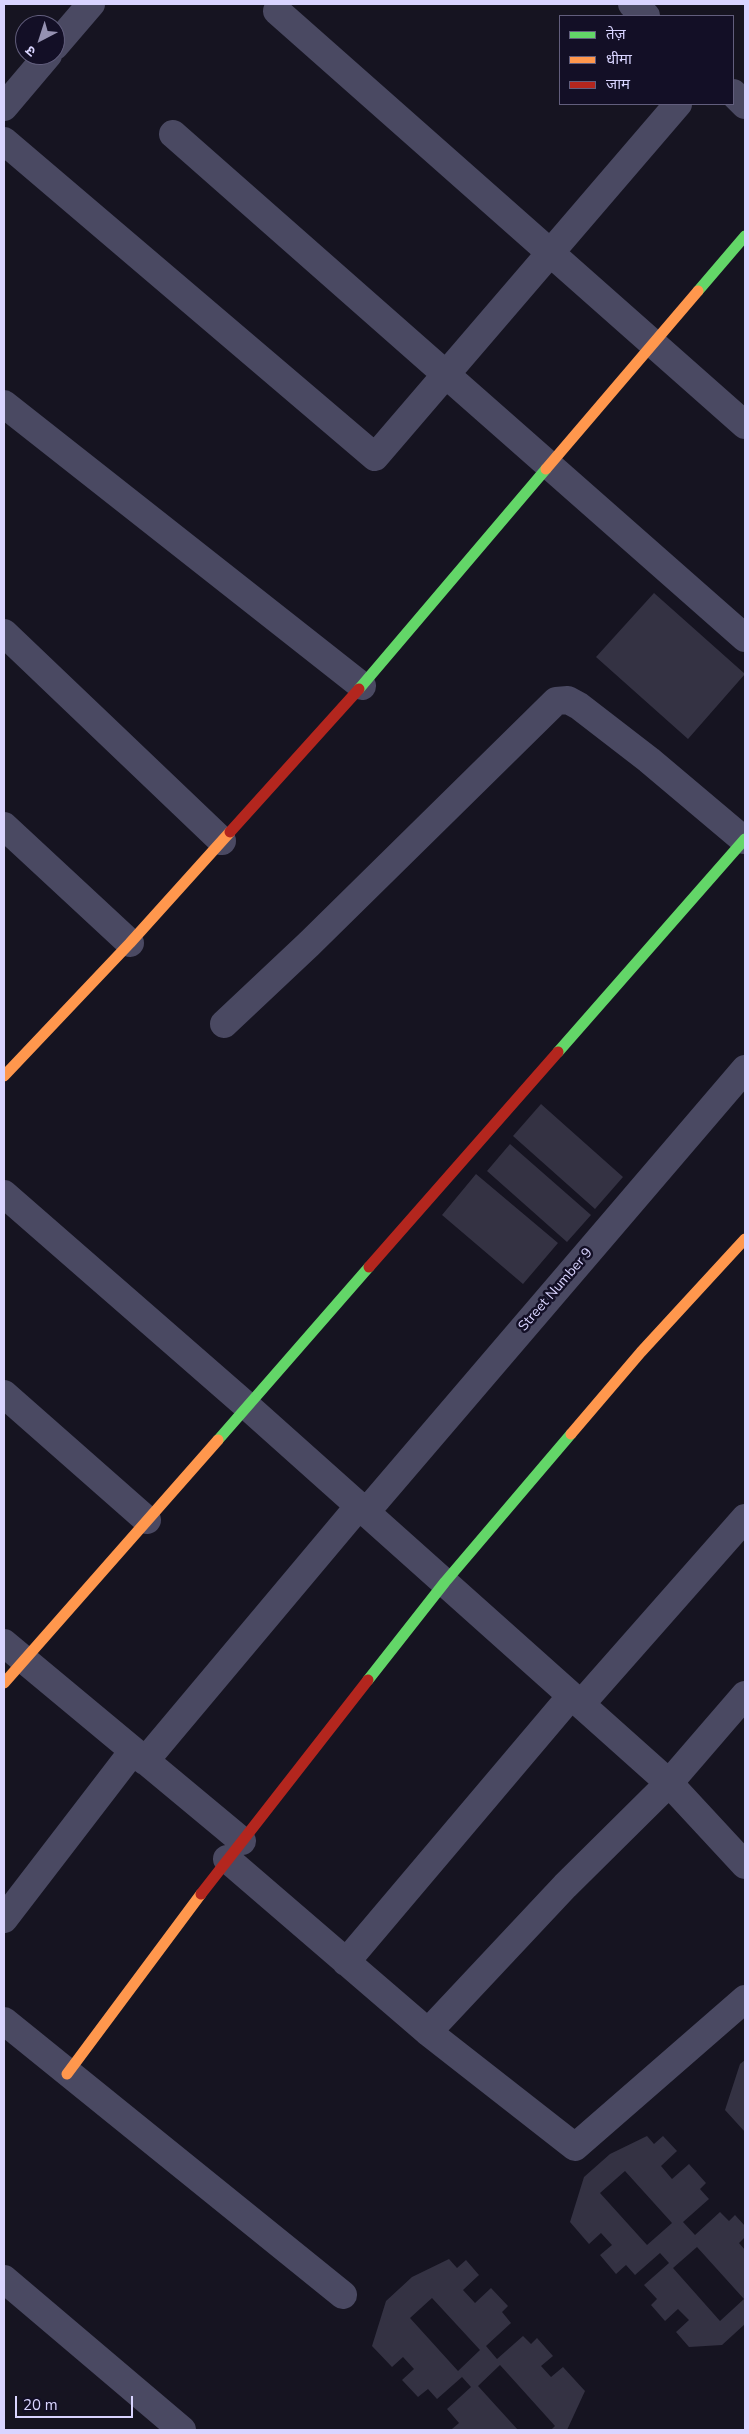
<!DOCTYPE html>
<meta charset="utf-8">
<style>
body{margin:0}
#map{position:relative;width:749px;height:2434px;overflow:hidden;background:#161421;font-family:"Nunito Sans","Noto Sans Devanagari",sans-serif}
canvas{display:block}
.frame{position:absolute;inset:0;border:5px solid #d9d4ff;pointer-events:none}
.legend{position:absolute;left:559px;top:15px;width:175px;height:90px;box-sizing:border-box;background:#130f26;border:1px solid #625e7d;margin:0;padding:6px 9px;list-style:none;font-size:15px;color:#d9d4ff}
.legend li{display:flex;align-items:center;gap:10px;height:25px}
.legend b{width:25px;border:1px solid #625e7d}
.north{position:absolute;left:15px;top:15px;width:50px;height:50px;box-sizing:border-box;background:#130f26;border:1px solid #625e7d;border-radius:50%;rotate:220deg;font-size:14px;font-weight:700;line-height:20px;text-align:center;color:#d9d4ff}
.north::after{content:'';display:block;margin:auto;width:18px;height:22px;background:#9591b1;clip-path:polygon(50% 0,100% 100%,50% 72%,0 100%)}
.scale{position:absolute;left:15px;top:2396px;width:118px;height:22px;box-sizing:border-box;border:2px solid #d9d4ff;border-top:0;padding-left:6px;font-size:15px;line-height:18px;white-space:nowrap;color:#d9d4ff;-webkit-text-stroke:4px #130f26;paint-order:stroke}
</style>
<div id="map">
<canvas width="749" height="2434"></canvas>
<div class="frame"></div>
<ul class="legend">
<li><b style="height:6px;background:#63d668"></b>तेज़</li>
<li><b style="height:6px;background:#ff974d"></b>धीमा</li>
<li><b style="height:6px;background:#b3261e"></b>जाम</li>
</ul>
<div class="north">उ</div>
<div class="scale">20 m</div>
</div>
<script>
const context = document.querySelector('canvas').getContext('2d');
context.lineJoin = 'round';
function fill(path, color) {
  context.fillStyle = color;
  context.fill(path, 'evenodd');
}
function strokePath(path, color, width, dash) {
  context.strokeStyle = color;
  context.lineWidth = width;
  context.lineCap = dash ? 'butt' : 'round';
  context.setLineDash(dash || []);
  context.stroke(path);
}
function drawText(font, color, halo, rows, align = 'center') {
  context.font = font + ' "Nunito Sans",sans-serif';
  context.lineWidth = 5;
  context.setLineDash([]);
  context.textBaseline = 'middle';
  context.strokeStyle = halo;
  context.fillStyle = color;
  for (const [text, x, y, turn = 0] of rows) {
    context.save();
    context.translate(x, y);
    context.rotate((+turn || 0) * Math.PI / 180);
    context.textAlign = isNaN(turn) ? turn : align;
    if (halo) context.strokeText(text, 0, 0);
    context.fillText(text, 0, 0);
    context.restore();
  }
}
fill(new Path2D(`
 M654,593l91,81 -57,65 -92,-82z
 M541,1104l82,73 -28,32 -82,-73z
 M510,1144l81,71 -24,27 -80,-71z
 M476,1174l82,69 -35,41 -81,-69z
 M745,2060v72l-20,-22 15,-46z
 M647,2136l7,8 9,-8 14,15 -16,15 11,13 17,-15 17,19 -6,6 9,10 -26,23 12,13 25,-23 9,9 6,-6 10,11v11l-6,6 6,7v74l-23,21 -33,2 -13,-15 13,-12 -11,-11 -13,12 -14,-16 6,-6 -13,-14 25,-22 -9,-10 -25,22 -9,-10 -10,9 -16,-19 12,-10 -11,-12 -12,11 -19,-22 14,-45 26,-23zM625,2171l47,52 -25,22 -47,-52zM697,2247l47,52 -24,22 -47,-53z
 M449,2259l8,9 9,-8 13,15 -16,15 12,13 16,-15 17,18 -6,6 9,11 -25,23 11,13 26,-23 8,8 6,-6 16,18 -12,10 10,11 12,-10 22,24 -18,39h-16l4,-4 -55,-61 -22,21 40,44h-64l-2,-1 7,-6 -12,-14 24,-22 -9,-10 -25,22 -9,-10 -10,8 -16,-17 12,-11 -11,-12 -11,10 -20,-21 14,-45 26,-24zM432,2298l48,52 -22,21 -48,-53z`), '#343243');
strokePath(new Path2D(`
 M632,4l14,12
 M277,11l468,414
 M55,46l36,-42
 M733,93l12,12
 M4,107l44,-52
 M173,134l572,504
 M4,141l371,316 303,-353
 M4,404l358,282
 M4,633l218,208
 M4,826l126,117
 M224,1024l85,-80 247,-243 12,-1 11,6 70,54 95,80
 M4,1194l243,212 422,377 76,82
 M4,1394l143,126
 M366,1512l379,-443
 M4,1643l238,198
 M581,1704l164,-186
 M145,1761l214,-255
 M227,1859l201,173 147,115 170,-148
 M4,1919l129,-168
 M346,1962l225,-266
 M4,2021l339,274
 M428,2032l137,-146 104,-103 76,-88
 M4,2279l178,151`), '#4a4962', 28);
strokePath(new Path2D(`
 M698,291l47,-55
 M359,689l187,-220
 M558,1052l187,-213
 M218,1440l151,-173
 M368,1680l77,-98 126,-148`), '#63d668', 11);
strokePath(new Path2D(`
 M546,469l152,-178
 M4,1076l126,-133 100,-111
 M571,1434l70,-82 104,-113
 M4,1683l214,-243
 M67,2074l134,-180`), '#ff974d', 11);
strokePath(new Path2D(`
 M230,832l129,-143
 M369,1267l189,-215
 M201,1894l167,-214`), '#b3261e', 11);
drawText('14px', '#d9d4ff', '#130f26', [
 ["Street Number 9",556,1290,-49]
]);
</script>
